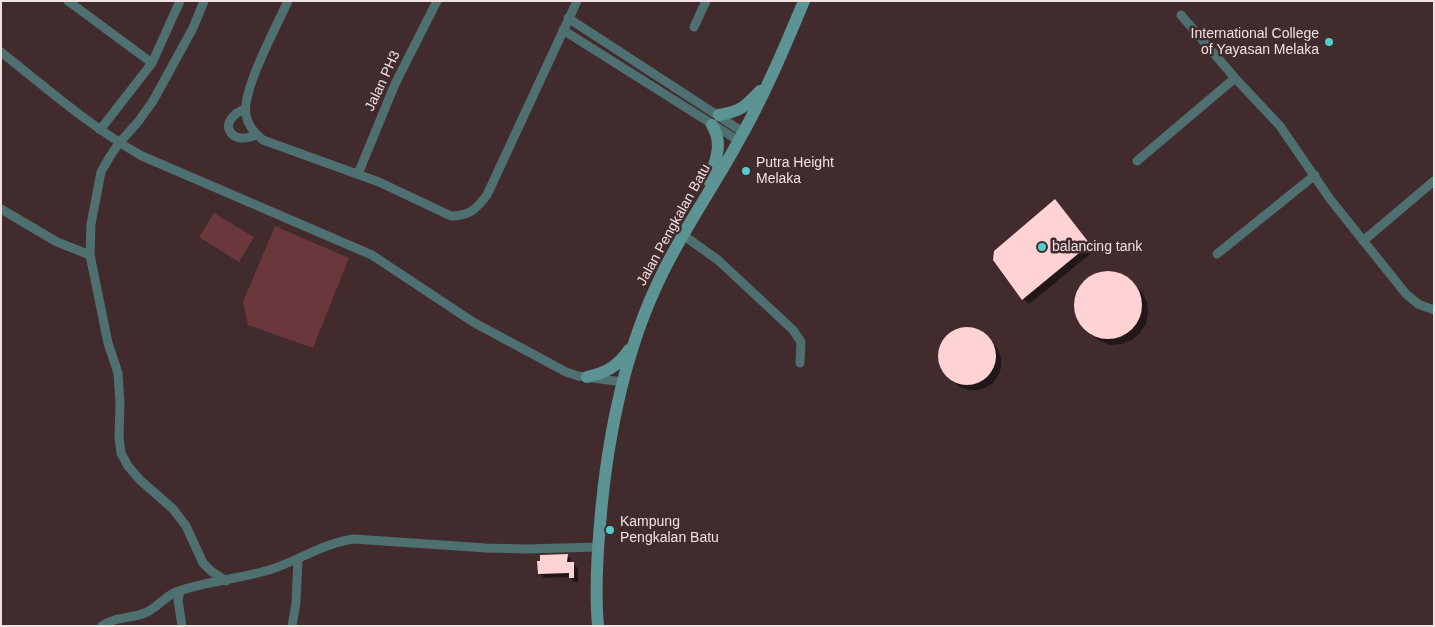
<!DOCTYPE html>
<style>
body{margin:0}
#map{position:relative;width:1435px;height:627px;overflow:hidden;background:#412b2d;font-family:Helvetica,sans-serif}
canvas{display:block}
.frame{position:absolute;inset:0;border:2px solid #f1e2e2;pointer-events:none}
</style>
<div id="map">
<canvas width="1435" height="627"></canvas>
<div class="frame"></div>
</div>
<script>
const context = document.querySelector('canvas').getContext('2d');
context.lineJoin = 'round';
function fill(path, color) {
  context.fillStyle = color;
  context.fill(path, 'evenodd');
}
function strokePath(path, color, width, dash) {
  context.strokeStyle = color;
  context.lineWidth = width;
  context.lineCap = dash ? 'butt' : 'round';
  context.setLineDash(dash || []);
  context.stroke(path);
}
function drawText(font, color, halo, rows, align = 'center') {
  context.font = font + ' Helvetica,sans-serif';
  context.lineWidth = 5;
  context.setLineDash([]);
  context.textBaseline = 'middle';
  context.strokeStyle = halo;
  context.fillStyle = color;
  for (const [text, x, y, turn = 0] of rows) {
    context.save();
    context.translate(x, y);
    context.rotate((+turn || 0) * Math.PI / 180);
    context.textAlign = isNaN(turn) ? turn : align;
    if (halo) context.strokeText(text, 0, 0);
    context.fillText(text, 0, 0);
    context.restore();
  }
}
fill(new Path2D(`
 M214,213l40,24 -15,25 -40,-25z
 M275,226l74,32 -36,90 -65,-23 -5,-23z`), '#69373c');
fill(new Path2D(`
 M1061,207l34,43 -66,54 -6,-5z
 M1107,271l11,2 10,5 14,14 5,10 1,11 -2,11 -6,9 -8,7 -11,4 -11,1 -10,-4 -9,-6 -13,-16 -3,-11v-11l5,-10 7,-8 9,-6z
 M968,328l9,2 8,5 13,14 3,9v10l-3,8 -5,7 -8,5 -8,2h-9l-8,-3 -7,-6 -11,-13 -3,-9 1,-9 3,-9 7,-7 8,-4z
 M567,555l4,4v4l7,5v14h-4l-4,-5 -26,1 -4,-4z`), '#0007');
fill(new Path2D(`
 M1055,199l35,45 -68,56 -29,-40 1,-9z
 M1074 305a34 34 0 1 1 68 0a34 34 0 1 1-68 0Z
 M938 356a29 29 0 1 1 58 0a29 29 0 1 1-58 0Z
 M568,554l-1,8h7v16h-5v-5l-31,1 -1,-13h3v-6z`), '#ffd2d4');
strokePath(new Path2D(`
 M68,1l84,62
 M204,1l-11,27 -40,73 -15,21 -19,21 -10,15 -8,14 -10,52 -1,31 18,88 10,30 2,30 -1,34 2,16 7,13 12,14 33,29 13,17 17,37 8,8 15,10
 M288,1c-11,24 -47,91 -42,114 2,11 9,19 17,25l116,42 72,34c19,0 25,-7 36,-21l90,-194
 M1181,15l54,63 45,48 50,73 76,95 12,10 16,6
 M568,18l175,114
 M694,27l12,-26
 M563,30l176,111
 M1,52c46,37 90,75 141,104l230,99 101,67 93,50 12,4 45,6
 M245,109c-29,11 -16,38 11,26
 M100,130l52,-67 28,-62
 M1137,161l98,-83
 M358,174l37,-90 42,-83
 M1,209l56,33 33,13
 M683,235l35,25 75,70 8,12 -1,21
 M1363,241l71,-60
 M1217,254l98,-79
 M180,591l-2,9 4,26
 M102,626c14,-10 28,-7 43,-13 12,-5 19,-16 31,-21 30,-11 63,-13 93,-22 29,-9 55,-27 85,-31l132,9 40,1 72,-2
 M292,626l4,-23 2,-44`), '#4f7070', 9);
strokePath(new Path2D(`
 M719,115c22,-4 26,-8 41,-24
 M709,181c6,-20 15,-37 3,-56
 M587,377c19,-4 31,-11 42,-27
 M598,626c-3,-34 -1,-69 2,-102 7,-86 24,-174 63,-252 22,-45 51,-86 75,-130 26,-46 46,-93 66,-141`), '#5c9393', 12);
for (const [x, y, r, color] of [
 [1329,42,5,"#52cdce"],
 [746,171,5,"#52cdce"],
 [1042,247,5,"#52cdce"],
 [610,530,5,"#52cdce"]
]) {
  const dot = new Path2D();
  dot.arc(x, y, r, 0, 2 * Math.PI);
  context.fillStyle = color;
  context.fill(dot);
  strokePath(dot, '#412b2d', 2);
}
drawText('14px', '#f1e2e2', '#412b2d', [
 ["International College",1319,34,"right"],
 ["of Yayasan Melaka",1319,50,"right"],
 ["Putra Height",756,163],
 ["Melaka",756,179],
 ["balancing tank",1052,247],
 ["Kampung",620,522],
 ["Pengkalan Batu",620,538]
], 'left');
drawText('14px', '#f1e2e2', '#412b2d', [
 ["Jalan PH3",383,81,-65],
 ["Jalan Pengkalan Batu",674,225,-61]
]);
</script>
